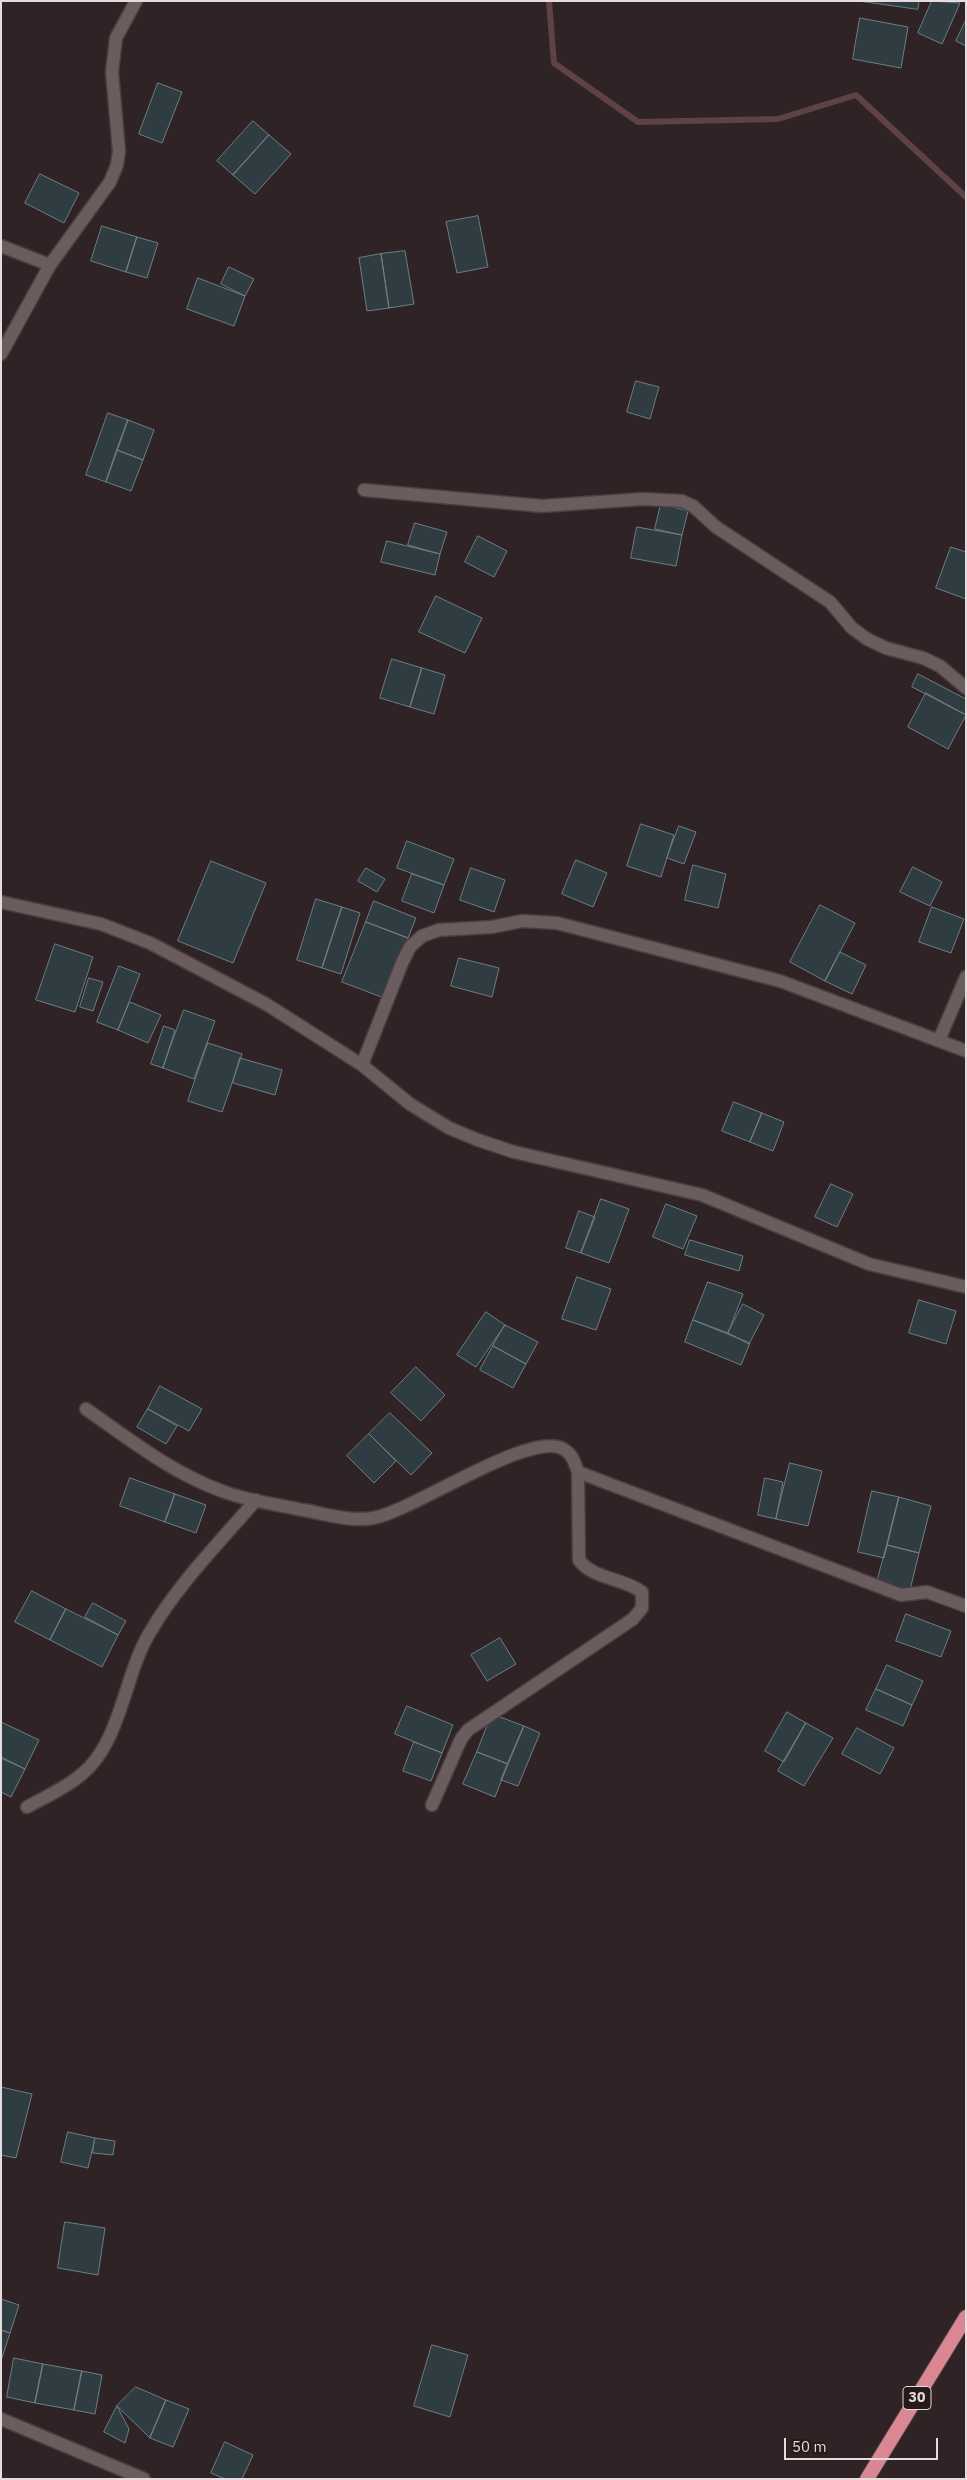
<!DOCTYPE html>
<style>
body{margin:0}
#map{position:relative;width:967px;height:2480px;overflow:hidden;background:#302325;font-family:"IBM Plex Sans",sans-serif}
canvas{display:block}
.frame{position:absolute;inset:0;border:2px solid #e5dcdd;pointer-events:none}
.scale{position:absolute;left:784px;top:2438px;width:154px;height:22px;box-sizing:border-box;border:2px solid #e5dcdd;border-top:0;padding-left:6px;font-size:15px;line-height:18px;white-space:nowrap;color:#e5dcdd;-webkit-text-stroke:4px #261a1b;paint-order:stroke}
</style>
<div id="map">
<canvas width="967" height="2480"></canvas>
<div class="frame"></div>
<div class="scale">50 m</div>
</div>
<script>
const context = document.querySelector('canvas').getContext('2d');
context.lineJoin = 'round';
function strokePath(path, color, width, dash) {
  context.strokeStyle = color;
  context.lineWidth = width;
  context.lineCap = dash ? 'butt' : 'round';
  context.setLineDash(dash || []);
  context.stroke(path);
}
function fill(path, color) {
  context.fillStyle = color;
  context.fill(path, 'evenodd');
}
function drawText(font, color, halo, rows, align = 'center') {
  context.font = font + ' "IBM Plex Sans",sans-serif';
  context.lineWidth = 4.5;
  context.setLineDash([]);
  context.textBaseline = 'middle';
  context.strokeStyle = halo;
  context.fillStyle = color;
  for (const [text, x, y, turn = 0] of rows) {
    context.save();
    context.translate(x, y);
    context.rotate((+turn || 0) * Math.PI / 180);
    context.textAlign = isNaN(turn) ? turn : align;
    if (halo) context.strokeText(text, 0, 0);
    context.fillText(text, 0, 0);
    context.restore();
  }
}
strokePath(new Path2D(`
 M549,1l5,62 84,59 140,-3 78,-24 110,102`), '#5f4248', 6);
const building = new Path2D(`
 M859,1h60l-1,8z
 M932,1l28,2 -18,41 -24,-11z
 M860,18l48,9 -7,41 -48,-9z
 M966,20v26l-10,-5z
 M158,83l24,9 -20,51 -23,-9z
 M253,121l16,14 -36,40 -16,-14z
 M269,135l22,19 -36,40 -22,-19z
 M40,174l39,19 -15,30 -39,-20z
 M478,216l10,51 -31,6 -11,-51z
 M102,226l35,11 -11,35 -35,-11z
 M137,237l21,6 -11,35 -21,-6z
 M405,251l9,53 -25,4 -8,-54z
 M381,254l8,54 -22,3 -8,-53z
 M229,267l25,12 -9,17 -24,-12z
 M198,278l47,18 -11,30 -47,-17z
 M636,381l23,6 -9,32 -23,-7z
 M108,413l20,7 -22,62 -20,-7z
 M128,420l26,10 -11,30 -26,-10z
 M117,450l26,10 -12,31 -25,-9z
 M661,504l27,7 -6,24 -27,-6z
 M415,523l32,9 -7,22 -32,-9z
 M637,527l45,8 -6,31 -45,-8z
 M478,536l29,15 -13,26 -29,-15z
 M387,541l53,13 -5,21 -54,-13z
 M951,547l15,5v47l-30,-11z
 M436,596l46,22 -17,35 -46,-21z
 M392,659l30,9 -12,39 -30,-9z
 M422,668l23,7 -11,39 -24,-7z
 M918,674l48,25v16l-54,-28z
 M926,693l40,22 -18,34 -40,-22z
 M641,824l33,11 -13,42 -34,-11z
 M679,826l17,6 -12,32 -17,-6z
 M407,841l47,18 -10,26 -47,-17z
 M576,860l31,13 -14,34 -31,-13z
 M211,861l55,22 -33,80 -55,-22z
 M693,865l33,9 -8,34 -33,-8z
 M913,867l29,15 -12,24 -30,-14z
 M366,868l19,11 -8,13 -19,-11z
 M471,868l34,12 -11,32 -34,-12z
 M412,874l32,11 -10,28 -32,-12z
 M316,899l26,8 -20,61 -25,-8z
 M374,901l42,17 -8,20 -42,-16z
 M820,905l35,18 -30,58 -35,-19z
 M342,907l18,6 -19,61 -19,-6z
 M932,907l32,12 -13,34 -32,-11z
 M366,922l42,16 -24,60 -42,-16z
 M55,944l38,13 -18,55 -39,-12z
 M840,952l26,13 -14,29 -27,-13z
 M459,958l40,10 -7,29 -41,-11z
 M119,966l21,8 -22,56 -21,-8z
 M89,978l14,4 -10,29 -13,-4z
 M130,1002l31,13 -13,28 -30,-13z
 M184,1010l31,11 -21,58 -31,-11z
 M164,1026l11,4 -12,38 -12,-4z
 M208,1043l34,11 -20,58 -34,-11z
 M240,1058l42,12 -7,25 -42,-12z
 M734,1102l28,11 -12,29 -28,-11z
 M762,1113l22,9 -11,29 -23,-9z
 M831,1184l22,10 -16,33 -22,-10z
 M601,1199l28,10 -20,54 -28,-10z
 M666,1204l31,12 -14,33 -30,-12z
 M579,1211l16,6 -14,36 -15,-5z
 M690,1240l53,16 -4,15 -54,-16z
 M577,1277l34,12 -15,41 -34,-11z
 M708,1282l35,12 -15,39 -35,-13z
 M919,1300l37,11 -10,33 -37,-11z
 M743,1304l21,11 -15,29 -21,-11z
 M486,1312l19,13 -29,42 -19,-12z
 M693,1320l57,23 -9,22 -56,-23z
 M505,1325l33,17 -12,22 -33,-18z
 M493,1346l33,18 -13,24 -33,-18z
 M416,1367l29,28 -24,26 -30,-28z
 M160,1386l42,23 -13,22 -41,-22z
 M148,1409l29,17 -11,18 -29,-17z
 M390,1413l42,40 -21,22 -42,-41z
 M369,1434l27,27 -22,22 -27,-27z
 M790,1463l32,8 -14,55 -32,-7z
 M130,1478l45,16 -10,28 -45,-16z
 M765,1478l18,4 -7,37 -18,-4z
 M872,1491l27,6 -15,61 -26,-6z
 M175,1494l31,11 -10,28 -31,-11z
 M899,1497l32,9 -12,47 -32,-8z
 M887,1545l32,8 -9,37 -33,-8z
 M32,1591l34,18 -16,31 -35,-18z
 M93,1603l33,18 -8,14 -33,-18z
 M66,1609l52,26 -16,32 -52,-27z
 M906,1614l45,17 -10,26 -45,-16z
 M500,1638l16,26 -29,17 -16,-26z
 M887,1665l36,16 -11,24 -36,-16z
 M876,1689l36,16 -9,21 -37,-16z
 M407,1706l46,19 -11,28 -47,-19z
 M787,1712l19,11 -22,39 -19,-11z
 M492,1714l32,12 -16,38 -31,-12z
 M1,1722l38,18 -14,29 -24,-11z
 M806,1723l27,15 -29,48 -26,-15z
 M524,1726l16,7 -22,53 -17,-6z
 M857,1728l37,20 -14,26 -38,-20z
 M414,1742l28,11 -11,28 -28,-10z
 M477,1752l31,12 -13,33 -32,-13z
 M1,1757l24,12 -14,28 -10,-5z
 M1,2087l31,7 -16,64 -15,-3z
 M68,2132l27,6 -7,30 -27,-6z
 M95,2138l20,3 -2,14 -20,-2z
 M65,2222l40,6 -7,47 -40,-7z
 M1,2299l18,6 -9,28 -9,-3z
 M1,2330l9,3 -9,28z
 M432,2345l36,10 -18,62 -36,-11z
 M14,2358l29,6 -8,39 -28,-6z
 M43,2364l39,7 -8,39 -39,-7z
 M82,2371l20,4 -7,39 -21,-4z
 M136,2387l30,13 -16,38 -33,-32z
 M166,2400l23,9 -16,38 -23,-9z
 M117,2406l12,23 -4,14 -21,-11z
 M225,2442l28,13 -11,24h-17l-14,-6z`);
fill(building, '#2f3d42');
strokePath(building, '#6e7e83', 1);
const minor = new Path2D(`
 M1,246l49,19
 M1,354l49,-89 60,-83 7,-17 2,-14 -7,-79 4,-34 20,-37
 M364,490l178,16 101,-7 39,2 11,5 23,21 114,75 22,26 15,11 19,9 37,10 17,8 26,22
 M1,902l100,22 49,19 116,61 96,61 48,39 39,24 29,12 36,12 188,43 167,69 97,23
 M939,1040l27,-63
 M362,1065l40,-102 8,-16 12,-11 17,-6 53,-3 30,-6 35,2 223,58 186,70
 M86,1409c43,30 86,64 136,82 25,10 54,13 81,19 23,4 47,12 70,8 41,-7 161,-91 192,-68 8,5 10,14 13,22l1,88c13,19 45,18 63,32v16l-9,11 -165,111 -7,9 -29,66
 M578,1472l323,123 26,-3 39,14
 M27,1807c18,-10 39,-19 55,-33 39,-32 42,-98 67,-140 28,-49 70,-91 107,-134
 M1,2419l143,60`);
const trunk = new Path2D(`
 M867,2479l99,-162`);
strokePath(minor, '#493e40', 15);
strokePath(trunk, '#493e40', 16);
strokePath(minor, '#6b5c5e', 12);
strokePath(trunk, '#da8693', 14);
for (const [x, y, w] of [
 [917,2398,28]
]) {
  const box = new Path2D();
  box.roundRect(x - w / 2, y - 11.5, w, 23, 4);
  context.fillStyle = '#261a1b';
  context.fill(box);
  strokePath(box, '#e5dcdd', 1);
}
drawText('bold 14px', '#e5dcdd', null, [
 ["30",917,2398]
]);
</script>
